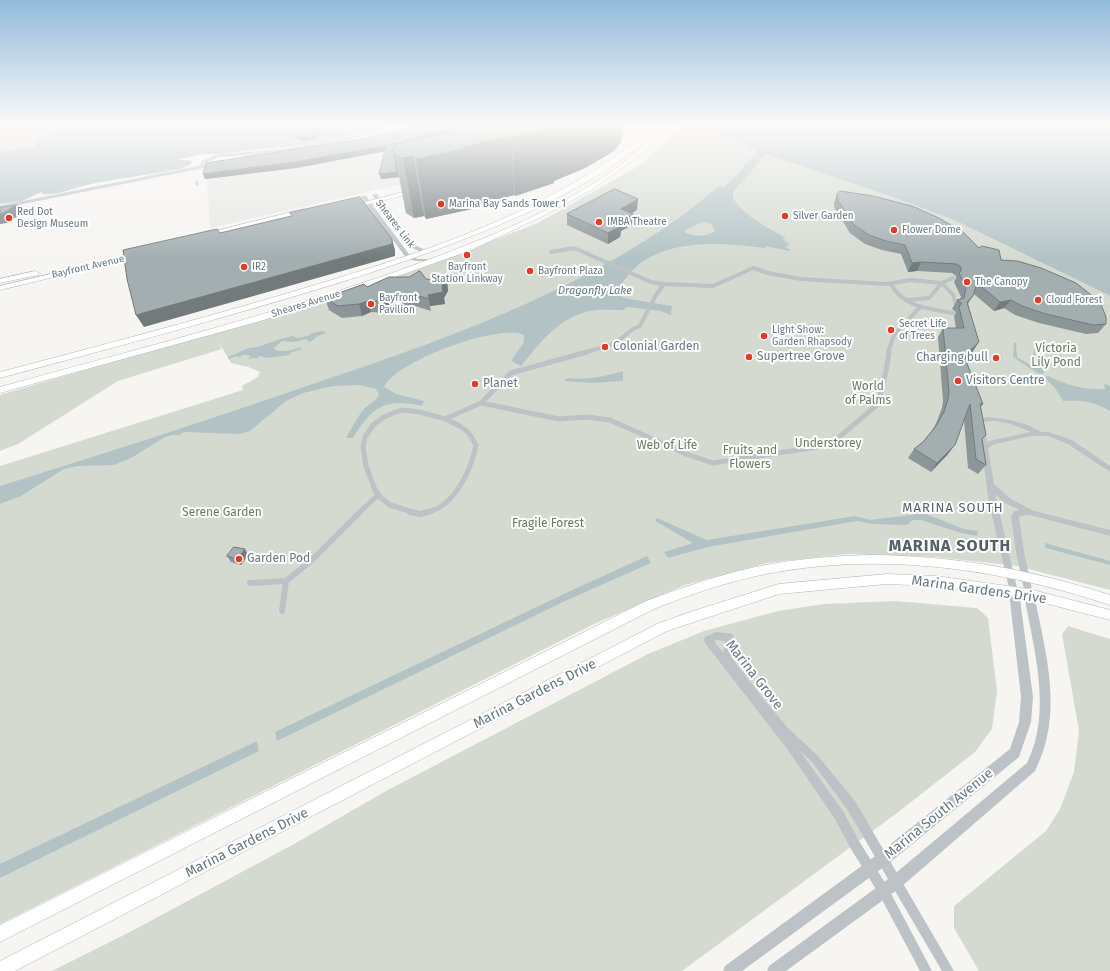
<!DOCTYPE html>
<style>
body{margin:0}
canvas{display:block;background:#f6f5f2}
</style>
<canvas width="1110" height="971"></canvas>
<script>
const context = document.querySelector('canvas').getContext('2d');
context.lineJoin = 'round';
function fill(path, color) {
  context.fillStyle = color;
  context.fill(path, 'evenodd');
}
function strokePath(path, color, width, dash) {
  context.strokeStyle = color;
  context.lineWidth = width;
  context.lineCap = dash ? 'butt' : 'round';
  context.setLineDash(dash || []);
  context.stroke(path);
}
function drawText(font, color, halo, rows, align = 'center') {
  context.font = font + ' "Fira Sans",sans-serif';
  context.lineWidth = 4;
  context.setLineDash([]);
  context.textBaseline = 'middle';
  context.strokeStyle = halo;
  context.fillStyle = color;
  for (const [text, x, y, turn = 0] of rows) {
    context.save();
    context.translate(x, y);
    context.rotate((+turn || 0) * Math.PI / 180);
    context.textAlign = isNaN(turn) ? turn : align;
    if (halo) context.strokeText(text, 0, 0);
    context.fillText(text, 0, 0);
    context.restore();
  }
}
fill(new Path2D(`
 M439,124h153l-72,33 -310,71 -4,-64z`), '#e6e7e5');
fill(new Path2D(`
 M0,124h70l-37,19v5l-33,6z
 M689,124l55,20 14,7 140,48 58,22 154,75v294l-93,-24 -81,-9 -88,-3 -81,9 -82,22 -91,39 -594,300v-458l243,-76 -1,-4 16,-9 2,-5 -12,-5 -17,-4 -14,-24 5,10 -104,32 -100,63 -18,7v-56l252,-74 158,-49 128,-49 106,-60 12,-13z
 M895,601l82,7 11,10 9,73 -5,38 -17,23 -78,61 -215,158h-630l76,-38 166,-89 92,-53 262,-137 56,-23 74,-20 46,-7z
 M1068,626l42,13v332h-131l-25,-43v-22l92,-75 14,-22 14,-37 5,-41 -17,-97z`), '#d5dad1');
fill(new Path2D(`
 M74,124h306l-27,11 -59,11 -44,4 -29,4h-23l1,1 -22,5h11l4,2 -3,3 -9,4c-31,6 -62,9 -93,16 -14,3 -30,11 -45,9v-2l-20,9 -22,3v-49l38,-6v-7z
 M691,124h419v172l-154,-75 -58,-22 -132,-45 -33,38v6c11,18 35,30 53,40l-4,1 8,5 -5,3 5,3 -1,1 -24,-5v2c-42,-5 -93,-10 -128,18 -9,8 -16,18 -23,28l15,5 43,7 -1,9 -10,-4 -34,-4 -3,3c-11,0 -23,-1 -34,1 -31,6 -50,32 -69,55l-10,-5 13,-19v-7c-25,-12 -128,26 -140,52l12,7 28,7 -2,5c-37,-9 -51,2 -69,32h-7c6,-10 11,-21 19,-30 5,-5 11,-7 14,-13l-3,-6 -17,-4 -26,1 -30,7 -17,8 -36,30 -11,3 -55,-2 -5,3h-7l-7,2 -34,21 -17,7 -36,1 -14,3 -43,27 -21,8v-18c103,-32 205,-65 307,-100 140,-47 299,-102 412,-200l5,2 34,-36 -14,-8zM702,222c8,0 10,2 13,9 -6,6 -23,6 -30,1l1,-2z
 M323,331l3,2 -8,3 -8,6 -4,-3 -12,3 -12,-1 -8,7 2,2c7,2 17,1 23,-3l3,2 -12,4v2l-24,3 -6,-2 -3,1h2l-1,1h-6l-3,1h-1l2,-2 -1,-2h-7l-2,2 -4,-1 -7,3 -1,-2 21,-9 9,-1 22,-8 12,-3 6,2 10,-2 4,-3z
 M1016,342l1,15 17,10 2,-1 -3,-6 1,-12 3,13 8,12 -6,1 -26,-17 1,-14z
 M623,371v10l-32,2 -27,-2 3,-3c19,2 37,-1 56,-7z
 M1048,376c19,9 36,14 57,13l-1,-3 1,-2 5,2v25c-17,-10 -28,-11 -47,-10l-8,-13 -11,-11z
 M918,514h8l38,15 14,2 -1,5 -16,-3 -40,-13h-8l-6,5 -35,-1 -15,-3 -149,26 -40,11 -4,-6 29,-9 -38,-22 2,-3 50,22 148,-24 15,4z
 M1045,543l65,18v4l-64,-17z
 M647,556l4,7 -88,39 -286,139 -2,-9 293,-140z
 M257,741l2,10 -259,127v-14z`), '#b3c3c5');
const secondary = new Path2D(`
 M415,189l3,2 -1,1 -64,16 -3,-2z
 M304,209l2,1v2l-100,24 -3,-2z
 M136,254l2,1v2l-138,33v-4z
 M35,271l4,2 -1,2 -38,8v-4z
 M871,555c85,1 158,14 239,40v10c-115,-38 -238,-55 -358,-28 -34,8 -66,19 -98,32l-654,333v-17l646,-324c30,-11 61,-22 92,-30 44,-11 89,-15 133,-16z
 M887,574l49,2 93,13 81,21v10l-81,-21 -93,-13 -49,-2 -108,10 -112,37 -652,340h-15v-10l659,-338 34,-12 86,-27z`);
const primary = new Path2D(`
 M657,124h7c-40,40 -92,68 -142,91 -71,32 -146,57 -220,79 -100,30 -201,57 -302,84v-6c99,-26 197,-52 295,-81 127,-38 260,-79 362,-167z
 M670,124h7l-29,25 -57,41 -50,27 -72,34 -125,44 -87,27 -257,71v-6c130,-36 261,-69 389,-113 67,-24 135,-49 197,-86 30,-18 58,-41 84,-64z`);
strokePath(secondary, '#afb6b9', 1);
strokePath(primary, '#b0b6b9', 1);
strokePath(new Path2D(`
 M0,154l36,-6v-6l36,-18
 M201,167l2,-5 14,-6 68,-6 70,-13 31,-13
 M197,182v2
 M0,207l211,-42`), '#bcc2c5', 3);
strokePath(new Path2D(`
 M551,252l23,-4 77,34 13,2
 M891,284c12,23 39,25 62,29
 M908,300l21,-2 13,-15 11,-5
 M583,353l31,-9 19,-15 7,-3 16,-31 8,-11 49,2 40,-18 15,5 33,6 86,5 23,-4 32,3 11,12 3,10
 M888,353l6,-18 27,-29`), '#bcc2c5', 4);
strokePath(new Path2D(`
 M481,403l78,16 28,-2 23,3 76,34 27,9 117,-18 48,-41 8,-33 3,-19
 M445,419l36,-16 30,-30 76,-21
 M359,513l19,-18
 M416,513l-26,-8 -9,-7 -6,-8 -9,-24 -3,-19 2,-10 8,-12 11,-8 12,-5 7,-2 16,2 27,7 15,8 7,5 8,13c-5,26 -23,65 -53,68`), '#bcc2c5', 5);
strokePath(new Path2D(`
 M410,512l10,2 8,-2
 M286,581l25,-20 49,-49
 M250,583l36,-2 -4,30`), '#bcc2c5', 6);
fill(new Path2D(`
 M373,194h4l37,51 14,6v2h-4l-14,-6 -37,-51z
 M362,196h4l45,61 7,2h19v2h-19l-11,-2 -45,-61z
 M988,417l23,3 17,5 13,7h8l23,8 38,26v6l-42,-28 -20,-8h-17l-36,8 -7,4 6,36 17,15 23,12 76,19v6l-80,-21 -10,1 -1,1 5,35 9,42 -1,3 -3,1 -3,-1 -1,-3 -9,-42 -5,-36 4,-5 5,-1 -15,-7 -10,-9 23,98 -1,3 -3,1 -3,-1 -1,-3 -21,-89 -11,-81 2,-4zM996,421l15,3 20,8 -38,8 -6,2 -3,-20z
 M716,632l17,2 1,3 -3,20 35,45 22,26 30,28 37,45 99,170h-12l-95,-162 -35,-47 -12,-11 43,60 16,30 28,45 45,85h-12l-41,-77 -28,-45 -16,-30 -47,-69 -83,-107 -1,-3 1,-3zM717,640l8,1 -2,12 -9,-12z`), '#bcc2c5');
fill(new Path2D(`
 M1014,587l4,2 1,3 14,105 -2,25 -12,35 -131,107 -146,107h-19l2,-5 153,-112 132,-105 9,-27 2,-25 -12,-105 1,-3z
 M1029,589l4,2 1,3c12,60 30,120 1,177l-134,116 -115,84h-19l2,-5 122,-89 136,-114c26,-52 6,-116 -3,-169l1,-3z`), '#bcc2c5');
fill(secondary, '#fff');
fill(primary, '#fff');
fill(new Path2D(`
 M428,124h55l-33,9 1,1 38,-8v-2h134l-2,18 -7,9 -29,17 -31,13v2l-39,13 -1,-1 -42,11v3l-46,10 -2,-3 -10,2 -8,-5 -1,-5 -6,-31 -18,2 4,-28 -89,17 -91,11 -2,-5 166,-36z
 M321,134l-8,5 -11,2 -9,-4 -1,-2z
 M837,194l142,54 22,12 105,64 -8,9 -12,1 -47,-11 -24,-8 -11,-7 -10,3 -20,-17 -6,10 5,47 -8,8 18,45 -2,3 1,32 4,26 -8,9 -10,-6 -4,-48 -16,34 -17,18 -23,-14 6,-9 9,-7 9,-11 5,-10 5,-13 1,-7 -5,-64 5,-9h13l-2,-12 2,-4 -4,-3 5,-9 3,-1 1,-2 -7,-15 2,-4v-2l-4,-3 -35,-2 -9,1 -7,-18 -19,-4 -17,-6 -15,-11 -16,-26v-4z
 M637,210l-5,3 1,1 -1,11 -11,6 -1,6 -12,7 -41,-19v-11z
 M426,279l9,2 12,-2 1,12 -4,7 1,6 -15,2 1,5 -16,-5 -21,2 -10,5 -13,-1 -9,4 -20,2 -13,-8 -4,-12 42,-11z
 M248,555l-7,10 -10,-3 -4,-6z`), '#8c9698');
fill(new Path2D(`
 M463,124h20l-66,18 -4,14 11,60 -10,2 -11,-60 13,-21z
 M553,124h70l-2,18 -7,9 -29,17 -31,13v2l-39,13 -3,-59z
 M321,131v3l-8,5 -11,2 -1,-3z
 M511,136l3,59 -42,11v3l-46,10 -10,-60 47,-12z
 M386,146l1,5 -91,17 -91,11 -2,-5z
 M397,172l2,5 -18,2 -2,-5z
 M638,199l-1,11 -17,10 1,-11z
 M17,205l6,8 -16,10 -7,1v-10z
 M633,214l-1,11 -11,6 -1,6 -12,7v-11l8,-10z
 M392,239l3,11v6l-251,71 -8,-12z
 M921,262l-4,9 -9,1 4,-9z
 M447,279l1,12 -4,7 -2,-12z
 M443,292l2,12 -15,2 -2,-11z
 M391,296l3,12 -10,5 -3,-12z
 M1011,300l-7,8 -10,3 6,-9z
 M368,301l3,11 -9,4 -3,-12z
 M979,342l-6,9 -15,14 6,-9z
 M955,445l-7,9 -17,18 6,-9z
 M245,549l3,6 -7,10 -4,-6z`), '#727a7c');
const building = new Path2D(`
 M428,124h35l-47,13v2l-14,3v1l-7,1 -2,5 4,23 -18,2 7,-28 -91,16 -92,12 3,-11 163,-25z
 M491,124h62l1,1 -42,12 -1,-1 -48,11 2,2 -49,10 -3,-3 -10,2 -8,-4 -2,-5 2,-5 8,-1 -1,-1 48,-9 1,1 41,-9z
 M304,129h6l11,2 -9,6 -11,1 -9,-3z
 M615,189l23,10 -17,10 12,5 -17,9 5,3 -13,7 -41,-19z
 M840,191l33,5 39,10 27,12 25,15 15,15 3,-2 17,4 2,10 16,1 24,7 35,15 24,19 6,15v7l-13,1 -47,-11 -24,-8 -11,-6 -11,2 -23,-19 -4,13 -6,6 12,40 -15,14 19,48h-3l6,31 -4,4 4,26 -10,-6 -6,-55 -15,41 -18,18 -23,-14 9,-7 13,-16 8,-14 4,-13 1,-7 -6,-64h21l-5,-21 3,-4 -5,-3 7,-2 2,-10 -7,-15 2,-2v-4l-4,-3 -36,-2 -9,1 -7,-18 -19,-4 -17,-6 -16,-11 -16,-25v-5z
 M360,197l32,42v5l-256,71 -9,-36 -4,-29 94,-21 3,4 72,-17 -2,-3z
 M17,205l-16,9h-1v-6z
 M420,271l6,8 9,2 12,-2 -5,7 1,6 -15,3 1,4 -17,-5 -21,2 -10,5h-13l-9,3 -21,2 -13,-8 39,-14 3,3 22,-10h20z
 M234,547l11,2 -8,10 -10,-3z`);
fill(building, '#a3aeb1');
strokePath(building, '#727a7c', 1);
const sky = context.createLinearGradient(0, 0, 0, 260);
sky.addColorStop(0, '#93bada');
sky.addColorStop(0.48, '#fbfaf9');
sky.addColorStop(1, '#fbfaf900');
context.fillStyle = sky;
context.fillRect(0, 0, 1110, 260);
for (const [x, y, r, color] of [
 [441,204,4,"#e23b26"],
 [785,216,4,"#e23b26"],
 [9,218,4,"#e23b26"],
 [599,222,4,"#e23b26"],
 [894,230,4,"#e23b26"],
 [467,255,4,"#e23b26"],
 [244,267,4,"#e23b26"],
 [530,271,4,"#e23b26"],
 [967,282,4,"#e23b26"],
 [1038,300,4,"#e23b26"],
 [371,304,4,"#e23b26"],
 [891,330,4,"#e23b26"],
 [764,336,4,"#e23b26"],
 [605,347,4,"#e23b26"],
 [749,357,4,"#e23b26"],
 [996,358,4,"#e23b26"],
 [958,381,4,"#e23b26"],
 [475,384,4,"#e23b26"],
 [239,559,4,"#e23b26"]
]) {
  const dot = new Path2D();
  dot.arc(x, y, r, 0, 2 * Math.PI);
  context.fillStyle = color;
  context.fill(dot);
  strokePath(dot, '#fff', 1.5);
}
drawText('10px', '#657983', '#fff', [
 ["Marina Bay Sands Tower 1",449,204],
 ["Red Dot",17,212],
 ["Design Museum",17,224],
 ["Silver Garden",793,216],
 ["IMBA Theatre",607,222],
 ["Flower Dome",902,230],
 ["IR2",252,267],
 ["Bayfront",467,267,"center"],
 ["Station Linkway",467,279,"center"],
 ["Bayfront Plaza",538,271],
 ["The Canopy",975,282],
 ["Bayfront",379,298],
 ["Pavilion",379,310],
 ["Cloud Forest",1046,300],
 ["Secret Life",899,324],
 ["of Trees",899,336],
 ["Light Show:",772,330],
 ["Garden Rhapsody",772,342]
], 'left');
drawText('10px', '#657983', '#fff', [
 ["Sheares Link",395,224,53],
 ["Bayfront Avenue",88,267,-13],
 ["Sheares Avenue",306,304,-17]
]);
drawText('italic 11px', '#607b7f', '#fff', [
 ["Dragonfly Lake",595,291]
]);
drawText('12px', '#657983', '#fff', [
 ["Colonial Garden",613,347],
 ["Supertree Grove",757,357],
 ["Charging bull",988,358,"right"],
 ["Visitors Centre",966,381],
 ["Planet",483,384],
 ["Garden Pod",247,559]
], 'left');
drawText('12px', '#6b7a63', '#fff', [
 ["Victoria",1056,349],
 ["Lily Pond",1056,363],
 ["World",868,387],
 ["of Palms",868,401],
 ["Understorey",828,444],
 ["Web of Life",667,446],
 ["Fruits and",750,451],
 ["Flowers",750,465],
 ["Serene Garden",222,513],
 ["Fragile Forest",548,524]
]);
context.letterSpacing = '1px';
drawText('13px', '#526168', '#fff', [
 ["MARINA SOUTH",953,508]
]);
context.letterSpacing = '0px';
drawText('14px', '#657983', '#fff', [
 ["Marina Gardens Drive",979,590,8],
 ["Marina Grove",754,675,52],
 ["Marina Gardens Drive",535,694,-27],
 ["Marina South Avenue",939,814,-39],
 ["Marina Gardens Drive",247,843,-27]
]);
context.letterSpacing = '1px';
drawText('bold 16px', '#526168', '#fff', [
 ["MARINA SOUTH",950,547]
]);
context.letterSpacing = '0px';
</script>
